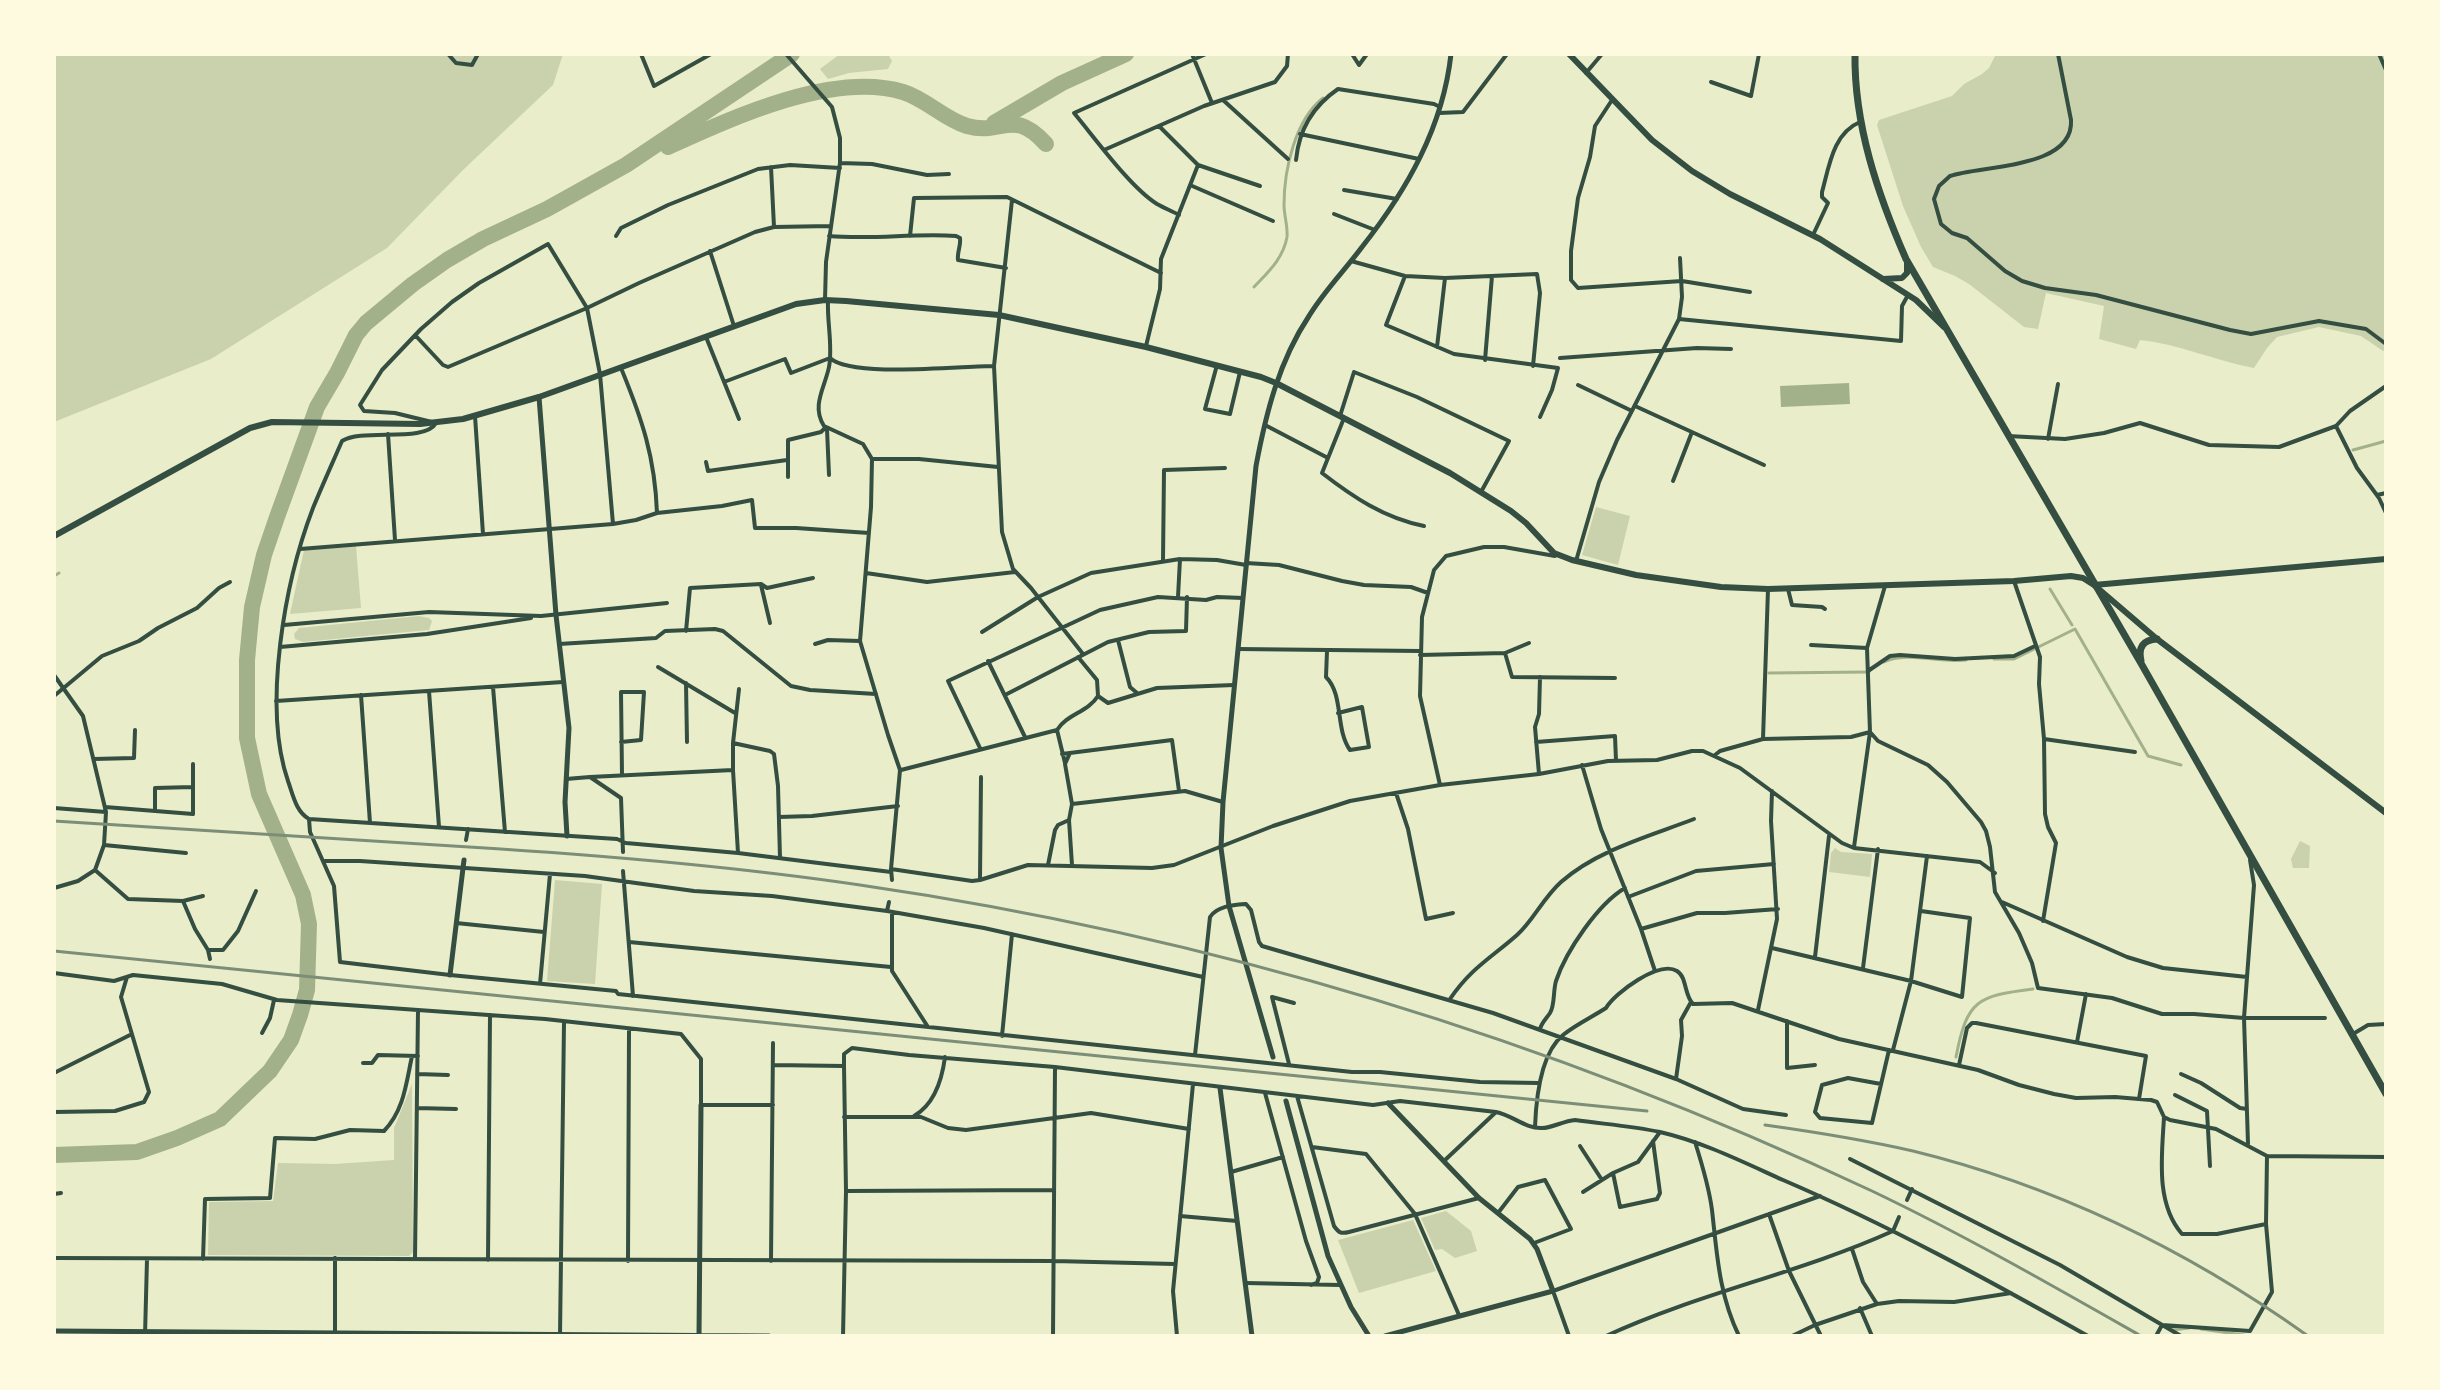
<!DOCTYPE html>
<style>
body{margin:0}
#map{position:relative;width:2440px;height:1390px;overflow:hidden;background:#e9edc9;font-family:"Nunito Sans",sans-serif}
canvas{display:block}
.frame{position:absolute;inset:0;border:56px solid #fefae0;pointer-events:none}
</style>
<div id="map">
<canvas width="2440" height="1390"></canvas>
<div class="frame"></div>
</div>
<script>
const context = document.querySelector('canvas').getContext('2d');
context.lineJoin = 'round';
function fill(path, color) {
  context.fillStyle = color;
  context.fill(path, 'evenodd');
}
function strokePath(path, color, width, dash) {
  context.strokeStyle = color;
  context.lineWidth = width;
  context.lineCap = dash ? 'butt' : 'round';
  context.setLineDash(dash || []);
  context.stroke(path);
}
fill(new Path2D(`
 M54,54h509l-10,31 -90,85 -76,78 -176,111 -157,63z
 M840,54h48l4,7 -4,8 -39,4 -21,6 -8,-10z
 M1996,54h390v296l-3,1 -22,-15 -42,-9 -42,10 -10,11 -13,20c-38,-7 -75,-24 -114,-28l-4,9 -37,-10 5,-33 -58,-13 -8,36 -14,-2 -55,-43 -14,-8 -22,-9 -12,-20 -18,-41 -26,-81 2,-5 73,-24 12,-12 18,-10 7,-6z
 M1596,507l34,9 -12,49 -36,-10z
 M356,546l5,62 -71,6 14,-64z
 M419,616l10,2 3,3 -3,9 -126,12 -8,-3 -1,-5 5,-6z
 M2300,841l10,5 -1,22h-16l-2,-9z
 M1835,848l6,4 31,2 -2,23 -41,-5 2,-19z
 M555,880l47,4 -7,100 -48,-3z
 M412,1084l1,168 -4,4 -201,-1 1,-53 64,-1 5,-38 57,1 59,-4v-32z
 M1446,1211l25,20 6,20 -22,7 -13,-9 -7,1 -14,-32z
 M1413,1220l23,51 -77,22 -21,-53z`), '#cad2ad');
fill(new Path2D(`
 M1849,383l1,21 -69,3 -1,-21z`), '#a3b18a');
strokePath(new Path2D(`
 M1254,287c14,-15 29,-28 33,-50 1,-10 -3,-22 -3,-32 0,-35 11,-85 39,-107
 M2353,450l33,-9
 M54,576l5,-3
 M2050,589l22,36
 M1994,659h20l61,-30 73,127 33,9
 M1884,662c21,-11 58,1 82,-2
 M1769,673l100,-1
 M1956,1057c11,-57 21,-61 77,-68
 M2201,1329l49,7
 M2172,1330l17,-2`), '#a3b18a', 3);
strokePath(new Path2D(`
 M994,123l68,-40 64,-29
 M668,147c64,-29 165,-76 235,-55 23,7 41,27 64,34 37,10 45,-19 79,18
 M54,1155l83,-3 40,-14 43,-19 50,-48 21,-31 9,-25 7,-25 2,-66 -6,-29 -44,-101 -12,-56v-78l5,-53 12,-52 13,-38 40,-110 20,-34 19,-38 10,-12 47,-39 34,-24 36,-21 64,-30 79,-44 166,-111`), '#a3b18a', 16);
strokePath(new Path2D(`
 M448,54l8,9 16,2 6,-11
 M641,54l13,32 57,-32
 M786,54l46,53 8,31v25l-14,99 -1,38
 M1192,54l20,49
 M1352,54l7,11 8,-11
 M2058,54l13,66c3,49 -89,45 -121,56l-11,10 -5,13 7,25 11,9 15,5 38,33 17,10 23,7 51,7 134,35 21,4 68,-13 47,8 20,15
 M2379,54l7,16
 M1586,73l16,-19
 M1711,82l40,14 8,-42
 M1223,100l65,59
 M1612,100l-17,26 -5,31 -12,41 -7,53v29l7,8 104,-7 68,11
 M1439,113l24,-1 44,-58
 M1159,126l39,39 62,21
 M1300,134l119,25
 M1104,150l100,-44 71,-24 12,-16 1,-12
 M1296,160c3,-31 17,-54 42,-71l96,15 6,3
 M840,163l32,1 55,11 22,-1
 M771,167l3,60
 M1190,185l83,36
 M1344,190l53,9
 M1012,200l-18,166 8,166 11,37 18,19 52,66
 M1334,214l41,16
 M1179,215c-7,-4 -15,-7 -22,-11 -27,-17 -62,-66 -83,-91l132,-59
 M1813,235l15,-32 -6,-6v-5c7,-25 11,-59 38,-70
 M616,236l5,-8 47,-23 90,-36 32,-4 50,3
 M829,236c43,4 85,-3 127,0l4,2c1,8 -3,14 -2,22l48,8
 M910,236l4,-38 93,-1 154,76
 M710,251l24,75
 M1351,261l54,15 40,2 92,-4 3,19 -7,73
 M1405,276l-19,49 68,29 104,14 -6,22 -12,27
 M828,301c-1,22 5,45 1,66 -4,20 -18,39 -5,59l39,18 9,15 -1,48 -11,134 28,94 12,35 -9,99 1,11
 M1679,319l222,22 1,-35 6,-11
 M415,335l28,30 5,2 139,-59 52,-25 116,-51 19,-5 57,-1
 M706,337l33,82
 M1146,346l14,-57 1,-30 37,-94
 M1437,347l8,-69
 M1560,358l137,-10 34,1
 M1485,360l7,-84
 M1217,365l-12,44 25,5 10,-42
 M621,368c21,51 34,89 36,145l65,-7 30,-6 3,28h41l73,5
 M724,382l61,-23 6,14 39,-15c21,20 131,8 164,8
 M1578,385l54,26
 M1635,406l129,59
 M475,416l8,118
 M1340,416l14,-44 63,25 92,44 -28,51
 M1344,418l-22,55c31,24 62,45 102,53
 M1265,425l63,33
 M2336,426l21,42 22,30 7,15
 M827,429l2,46
 M388,434l7,106
 M2008,436l57,3 39,-6 36,-10 69,22 70,2 57,-21 14,-15 36,-25
 M2048,439l10,-55
 M872,459h47l79,8
 M706,462l2,9 79,-11
 M788,477v-37l33,-8 5,-5
 M1673,481l19,-49
 M2377,495l9,-2
 M613,524l23,-4 21,-7
 M300,549l313,-25 -13,-150 -13,-66 -39,-64 -69,39 -27,19 -31,27 -39,41 -22,35 4,6 31,2 41,10c-11,20 -74,5 -94,18 -10,23 -20,45 -29,67 -28,73 -51,198 -25,273 5,14 8,31 21,38l308,20 9,4 112,10 153,19
 M1180,559l37,1 29,5
 M1163,560l1,-90 61,-2
 M1576,561l23,-79 18,-42 62,-121 3,-22 -2,-39
 M1246,563l33,2 63,16 22,4 47,2 17,6
 M866,573l61,9 88,-10
 M2014,581l26,76 -1,27 5,55 1,75 3,13 8,16 -13,78
 M761,585l9,38
 M1788,589l4,16 30,2 3,2
 M284,625l145,-13 112,4 126,-13
 M686,631l4,-43 71,-4 6,4 46,-10
 M982,632l56,-35 53,-24 89,-14 -2,38
 M1118,640l12,47 7,6
 M559,644l97,-6 9,-7 50,-2 8,2 68,55 19,4 66,4
 M815,644l13,-4 32,1
 M1811,645l56,3
 M280,647l147,-13 104,-16
 M1238,649l182,2
 M1327,651l-1,26c18,18 9,52 24,73l19,-3 -7,-40 -24,6
 M1505,653l7,24 103,1
 M1420,655l85,-2 24,-10
 M988,661l37,76
 M658,667l77,46
 M1868,671l22,-15 10,-1 55,4 59,-3 21,-10
 M54,675l29,41 23,96 -2,33 -9,25 -17,11 -24,7
 M686,683l1,59
 M493,687l12,145
 M429,691l10,136
 M361,695l9,128
 M1005,695l103,-53 41,-10 37,-1 1,-34
 M54,696l48,-40 37,-15 19,-13 39,-20 22,-20 11,-6
 M1098,696l10,7 49,-15 77,-3
 M276,701l287,-19
 M1763,739l5,-150
 M2044,739l91,13
 M621,742l20,-2 3,-48h-23l1,83
 M1536,742l79,-6 1,25
 M733,743l37,8 4,3 4,32 2,72
 M980,748l-32,-67 152,-71 58,-13 48,3 11,-3 26,1
 M1070,753l-5,11 7,40 113,-13 38,11
 M1062,754l110,-14 7,51
 M1715,755l5,-4 43,-12 88,-2 19,-5 8,9 50,24 19,17 34,40 5,9 4,16 5,45 24,41 13,30 6,25 74,10 50,16h32l50,4h81
 M94,759l40,-1 1,-28
 M1065,763l-8,-33c10,-16 31,-18 41,-34l-1,-16 -19,-23
 M1582,765l19,64 40,100 14,42
 M901,770l156,-40
 M1539,774l-4,-47 4,-13 1,-37
 M590,777l143,-7
 M566,779l24,-2 31,21 2,54
 M1440,785l-20,-89 2,-79 12,-47 12,-14 38,-9h20l51,9
 M1396,793l12,36 18,90 27,-6
 M105,807l88,7v-50
 M54,808l52,4
 M155,811v-23l38,-1
 M779,817l33,-1 86,-10
 M309,819l1,13 24,54 6,76 110,13 166,16 2,3 734,78h28l100,10 58,1
 M466,840l2,-11
 M104,845l82,8
 M1854,847l16,-115 -3,-84 18,-62
 M738,853l-5,-83v-27l6,-54
 M325,861h35l225,15 109,15 78,5 115,15 97,17 219,49
 M1048,865l7,-35 3,-5 11,-5
 M1072,865l-3,-45 3,-16
 M891,869l81,12 8,-1 48,-15 124,3 22,-3 99,-39 77,-25 90,-16 99,-11 69,-13 49,-1 35,-9h11l37,17 102,75 12,5 126,14 15,11
 M95,870l33,29 55,2 20,-5
 M623,871l10,125
 M980,880l1,-103
 M1628,897l68,-26 78,-7
 M183,901l12,28 13,21
 M2002,902l125,55 36,11 84,9 -3,41 4,126
 M887,911l2,-9
 M892,912v59l36,56
 M456,923l88,9
 M1641,929l56,-16h28l53,-4
 M629,942l262,25
 M1772,948l139,33 51,16 8,-79 -49,-7
 M1815,957l14,-121
 M210,959l-2,-9h15l15,-19 18,-40
 M1863,968l15,-119
 M54,973l60,8 19,-6 89,9 55,16 268,19 136,15 20,25v46h72
 M2247,977l7,-92 -4,-25
 M540,984l10,-110
 M1450,999c21,-31 41,-41 67,-64 16,-14 26,-37 44,-53 36,-32 89,-46 133,-63
 M1758,1010l19,-91 -6,-98 1,-30
 M1787,1021v47l28,-3
 M1540,1029c2,-7 6,-10 10,-16 5,-8 3,-22 6,-32 10,-30 42,-77 69,-93
 M262,1033l8,-15 4,-18
 M2353,1034l15,-9 18,-1
 M1002,1036l10,-102
 M2077,1042l9,-48
 M1893,1050l18,-69 16,-125
 M1195,1055l15,-138c7,-11 23,-12 36,-13l5,6 8,32 3,4 231,67 183,66 67,30 43,6
 M363,1063h9l6,-8 40,1
 M1289,1064l-17,-67 22,6
 M773,1065l71,1
 M1959,1065l8,-37 5,-5h4l170,33 -7,43
 M54,1073l78,-39
 M417,1074l31,1
 M2181,1074l20,9 39,25 7,1
 M1676,1079l6,-43 -1,-16 10,-18
 M1881,1084l-33,-6 -26,7 -7,27 5,6 52,5 17,-73
 M1265,1093l41,148 13,36 -2,6 -6,2
 M2175,1095l32,16 3,55
 M1297,1096l37,130c5,7 7,8 15,6l130,-34
 M417,1108l39,1
 M54,1112l61,-1 29,-9 5,-10 -28,-95 6,-20
 M914,1116c21,-12 28,-36 31,-59
 M844,1117h77l27,11 18,2 125,-17 98,16
 M2164,1117c-2,38 -9,86 18,117h35l49,-10
 M1535,1127c1,-27 5,-73 28,-92 12,-10 29,-18 43,-27 9,-15 53,-48 71,-37 10,6 7,24 16,33l39,-1 107,36 139,31 41,15 35,9 22,4 39,-1 36,3 6,2 7,15 6,3 46,9 51,27 119,1
 M1695,1142c7,22 14,45 17,68 5,44 7,85 27,126
 M1580,1146l22,34
 M1312,1147l54,7 49,60 44,101
 M1850,1159l210,106 121,71
 M1444,1161l52,-49c16,3 30,17 46,16 10,0 21,-7 33,-8 28,4 57,6 85,12 43,10 83,30 123,48 105,45 205,100 305,156
 M1231,1172l52,-15
 M1613,1173l7,34 37,-8 3,-6 -7,-52
 M846,1191l208,-1
 M1583,1192l30,-19 25,-11 22,-30
 M54,1194l7,-1
 M1907,1200l5,-11
 M1498,1213l20,-26 27,-7 26,49 -37,14
 M1769,1214l20,57 32,65
 M1180,1216l57,5
 M1852,1249l11,33 14,22
 M54,1258l1000,3 121,3
 M203,1259l2,-60 65,-1 5,-60 40,1 35,-9 34,1c20,-21 22,-47 28,-75
 M415,1259l3,-249
 M488,1260l2,-245
 M628,1261l1,-232
 M771,1261l2,-218
 M1246,1283l94,2
 M1860,1308l12,28
 M145,1336l2,-77
 M335,1336v-78
 M560,1336l4,-314
 M843,1336l3,-145 -2,-125v-12l8,-6 57,7 146,12 318,38 27,-4 96,11
 M1053,1336l2,-269
 M1177,1336l-4,-45 20,-207
 M1569,1336l-16,-45 267,-95
 M1606,1336c93,-43 194,-63 287,-105l6,-14
 M1792,1336l23,-11 62,-21 22,-3 55,1 57,-9
 M2156,1336l6,-11 88,6 22,-39 -6,-68 1,-68`), '#344e41', 4);
strokePath(new Path2D(`
 M539,397l17,218 13,113 -4,74 2,34
 M450,975l14,-115
 M1273,1057l-44,-151 -8,-58 2,-46 33,-336c10,-53 23,-105 53,-150 15,-25 36,-46 53,-69 45,-57 81,-120 89,-193
 M1220,1088l32,248
 M1286,1101l42,155 23,51 18,29
 M54,1331l715,5
 M699,1336l2,-231
 M1385,1336l168,-45 -16,-42 -7,-10 -51,-41 -91,-95`), '#344e41', 5);
strokePath(new Path2D(`
 M1569,54l83,86 40,31 38,23 90,45 96,61 28,27
 M1883,279l19,-1 5,-5v-10
 M54,536l196,-108 22,-6 148,2 43,-5 76,-22 257,-93 29,-4 21,1 153,14 147,32 115,30 15,6 174,90 61,38 15,12 28,30 18,7 64,15 85,12 47,2 246,-8 57,-5 12,2 11,7 63,54 229,174
 M2094,585l292,-26`), '#344e41', 6);
strokePath(new Path2D(`
 M1855,54c-1,71 23,141 51,205l236,406 244,429
 M2141,661c-3,-14 2,-21 16,-22`), '#344e41', 7);
strokePath(new Path2D(`
 M54,821c138,9 276,17 415,26 131,8 262,19 391,38 351,51 691,155 1012,306 92,44 181,95 269,145
 M54,951l1593,160
 M1765,1125c50,7 100,15 148,26 143,35 276,100 395,185`), '#7c8e77', 3);
</script>
